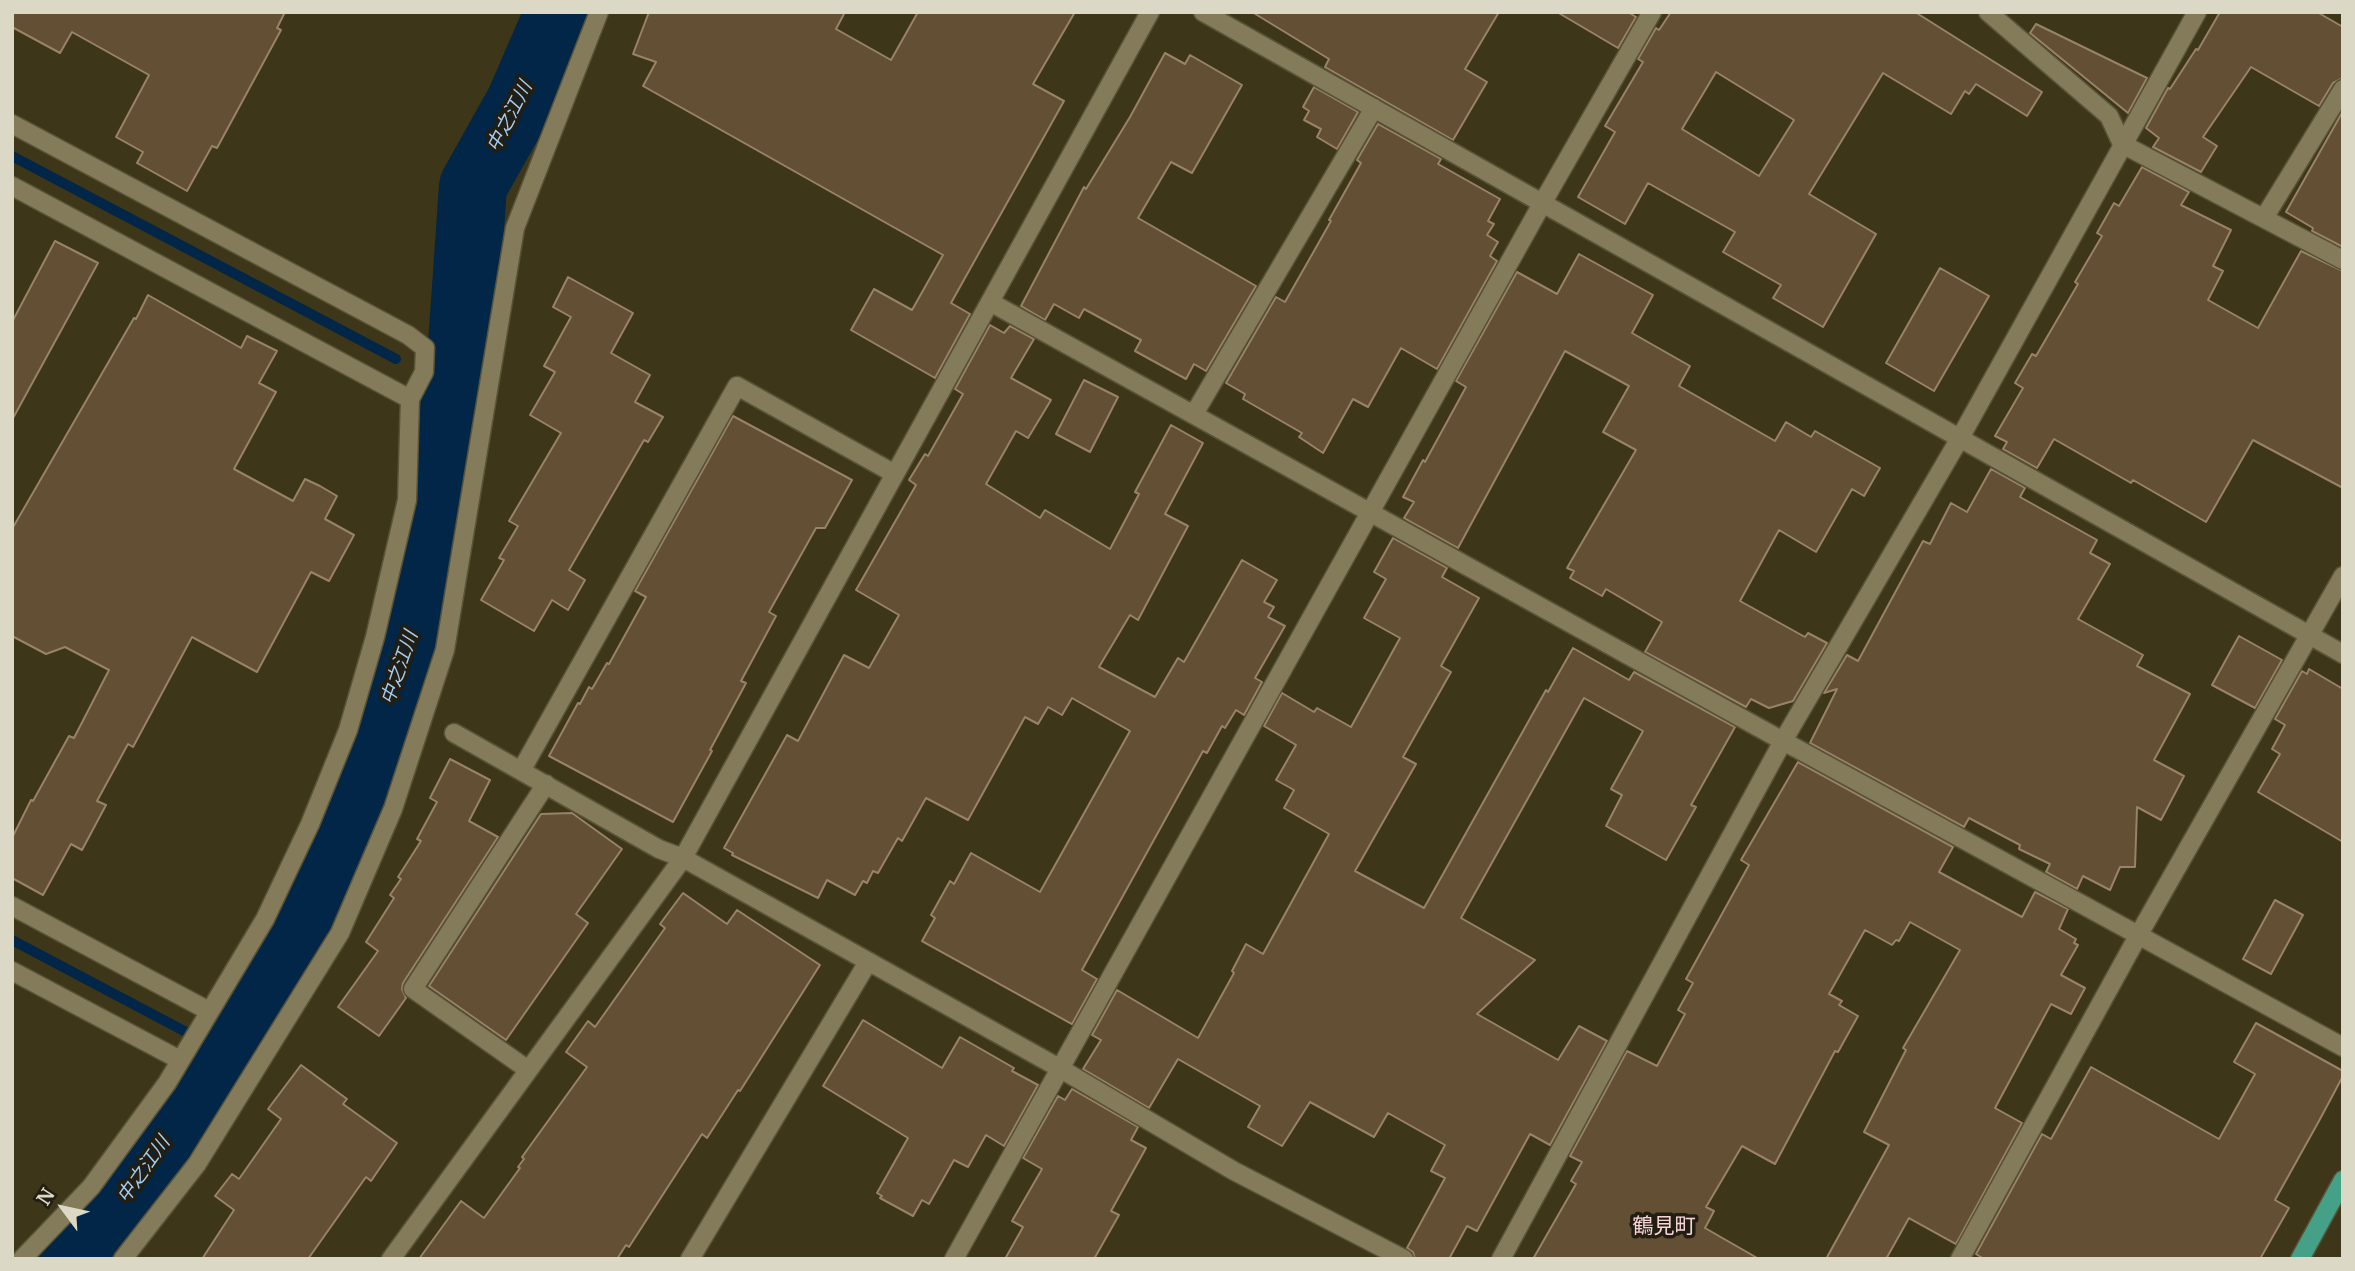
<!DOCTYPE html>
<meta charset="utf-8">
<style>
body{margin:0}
#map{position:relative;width:2355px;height:1271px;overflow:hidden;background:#3e3618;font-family:Merriweather,serif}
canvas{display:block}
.frame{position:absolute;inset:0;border:14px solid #dcd8c6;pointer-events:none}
.north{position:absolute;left:28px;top:1173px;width:70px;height:70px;-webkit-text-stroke:5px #221e11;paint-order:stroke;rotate:303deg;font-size:19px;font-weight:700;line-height:28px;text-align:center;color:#dcd8c6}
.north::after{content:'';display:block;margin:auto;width:24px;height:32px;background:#dcd8c6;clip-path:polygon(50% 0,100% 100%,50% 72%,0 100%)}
</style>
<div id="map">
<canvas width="2355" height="1271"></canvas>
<div class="frame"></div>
<div class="north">N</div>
</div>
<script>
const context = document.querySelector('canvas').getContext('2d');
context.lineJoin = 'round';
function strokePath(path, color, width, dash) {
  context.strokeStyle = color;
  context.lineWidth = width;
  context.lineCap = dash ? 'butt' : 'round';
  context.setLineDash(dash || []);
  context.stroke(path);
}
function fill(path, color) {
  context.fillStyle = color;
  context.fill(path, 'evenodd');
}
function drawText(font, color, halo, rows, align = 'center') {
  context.font = font + ' Merriweather,"Noto Sans JP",serif';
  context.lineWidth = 7;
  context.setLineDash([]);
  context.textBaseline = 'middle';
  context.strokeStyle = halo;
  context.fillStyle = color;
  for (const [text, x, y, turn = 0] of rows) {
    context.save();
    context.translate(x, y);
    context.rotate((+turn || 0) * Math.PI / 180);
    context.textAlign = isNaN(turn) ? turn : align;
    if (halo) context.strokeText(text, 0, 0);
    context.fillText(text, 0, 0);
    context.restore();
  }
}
strokePath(new Path2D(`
 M12,156l384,203
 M450,388l7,3
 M12,940l174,92`), '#012647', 10);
strokePath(new Path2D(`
 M69,1259l56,-60 97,-147 68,-107 48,-95 83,-245 39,-232 13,-187 47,-84 39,-90`), '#012647', 68);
const building = new Path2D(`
 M12,12h273l-8,16 4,2 -64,118 -5,-2 -25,45 -50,-28 6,-11 -27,-15 33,-62 -77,-43 -12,21 -48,-26z
 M649,12h196l-9,17 55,31 27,-48h157l-42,72 31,17 -113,202 19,11 -35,64 -84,-48 23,-41 38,21 31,-55 -300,-169 13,-24 -23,-8z
 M1252,12h247l-34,57 22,13 -34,58 -128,-73 4,-8z
 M1557,12h71l8,5 -18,31z
 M1671,12h244l127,80 -15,24 -51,-32 -7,10 -4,-3 -14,23 -68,-41 -74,121 67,40 -53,93 -50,-29 8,-13 -58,-33 12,-20 -87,-49 -23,41 -47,-27 37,-65 -10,-6 38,-64 -5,-3 18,-31 3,2zM1716,72l78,48 -35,56 -77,-47z
 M2220,12h97l26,15v51l-10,5 -14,23 -68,-39 -48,70 14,9 -16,26 -48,-25 6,-9 -13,-10 22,-40 2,1 26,-40 2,1z
 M2036,24l111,54 -19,35 -98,-80z
 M1165,53l20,11 5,-9 52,30 -50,88 -21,-11 -33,56 118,68 -50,85 -12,-7 -8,15 -51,-28 6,-11 -57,-31 -5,9 -25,-14 -9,16 -24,-14 63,-119 2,2 44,-72z
 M1314,87l44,25 -21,37 -20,-12 4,-8 -17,-9 5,-9 -6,-4z
 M2343,111v136l-31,-16 1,-3 -27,-16z
 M1378,124l63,35 -3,5 62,35 -12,22 6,3 -7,11 11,7 -8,14 7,5 -60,108 -36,-21 -33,59 -15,-8 -30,54 -24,-16 3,-4 -59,-34 2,-5 -19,-11 50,-86 9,5 46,-81 -2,-1 32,-57 -4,-3z
 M2142,167l47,25 -8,13 50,25 -18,36 10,5 -15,29 50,28 43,-77 42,20v217l-90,-48 -47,82 -73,-42 -2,3 -77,-44 -17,29 -34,-19 4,-7 -12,-6 28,-48 -8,-5 17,-29 4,2 42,-72 -3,-2 27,-46 -5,-3 17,-30 5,3z
 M55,241l43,22 -86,157v-98z
 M1579,254l74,41 -21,38 58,33 -11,20 96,55 11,-19 25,15 4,-6 7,4 58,33 -16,28 -12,-7 -36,63 -37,-22 -39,71 65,36 3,-4 19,10 -34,58 -24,7 -18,-9 -5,8 -101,-55 17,-30 -56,-33 -4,7 -32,-18 4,-7 -7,-3 69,-118 -33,-18 26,-46 -64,-35 -107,197 -54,-30 10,-16 -11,-5 20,-37 2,2 41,-75 -10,-6 61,-109 40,22z
 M1940,268l49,28 -55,95 -48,-28z
 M568,277l65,36 -22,40 39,22 -15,27 28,15 -15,25 -4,-2 -75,130 16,10 -17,30 -16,-10 -18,31 -53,-31 23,-40 -5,-2 19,-32 -9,-5 52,-88 -31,-18 25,-43 -11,-6 27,-49 -18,-10z
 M148,295l93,53 6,-12 30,15 -18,32 17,9 -42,77 59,32 12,-22 15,7 17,10 -12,23 29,16 -25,46 -18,-9 -54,100 -65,-35 -59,110 -5,-3 -31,57 9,4 -24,45 -11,-6 -28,51 -31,-17v-40l19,-38 2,1 36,-65 5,2 35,-68 -44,-23 -19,7 -34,-18v-107l122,-211 2,1z
 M990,325l14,8 6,-7 24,13 -23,39 40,22 -23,38 -12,-7 -30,53 54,34 5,-8 65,39 29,-55 -4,-2 36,-67 32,18 -38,71 23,12 -50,94 -8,-5 -31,52 56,30 23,-39 6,4 58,-102 35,20 -13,22 10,5 -6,10 17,9 -30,52 7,4 -18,33 -8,-5 -11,18 -3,-2 -15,27 -4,-2 -121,219 15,9 -25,45 -150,-83 13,-23 -4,-3 19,-34 4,3 17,-31 69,39 90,-161 -58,-33 -10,17 -14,-8 -10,17 -13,-7 -57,103 -42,-22 -24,43 -4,-3 -20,35 -5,-2 -6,12 -4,-2 -8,14 -28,-15 -9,18 -86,-43 1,-2 -9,-5 63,-113 11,6 46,-86 25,13 30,-53 -43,-25 60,-105 -7,-5 16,-26 3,2 35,-62 -8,-5z
 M1084,380l34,17 -28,55 -34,-18z
 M733,416l119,64 -27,48h-9l-47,84 7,4 -35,65 5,2 -36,67 2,1 -39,71 -124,-66 29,-53 2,1 9,-17 3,2 15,-26 2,1 37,-67 -11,-6z
 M1991,469l34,19 -5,9 77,43 -7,13 20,11 -32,55 65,36 -6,11 53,28 -36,66 30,16 -23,44 -24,-13 -2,60h-15l-10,23 -27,-14 -6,13 -31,-17 4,-8 -31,-15 1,-4 -51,-27 -5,9 -154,-84 27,-54 -13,4 23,-38 11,6 65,-120 7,3 21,-41 16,9z
 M1393,538l54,30 -5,9 37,21 -38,68 10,6 -48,85 13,7 -61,107 69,37 122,-218 2,2 25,-44 56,32 5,-8 101,55 -44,78 5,2 -30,53 -60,-34 16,-31 -11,-6 32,-58 -59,-33 -123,220 74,42 -58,54 81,46 21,-34 28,15 -57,104 -20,-11 -53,97 -10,-5 -18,33h-34l-2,-7 -6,-4 38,-70 -14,-7 14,-26 -57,-32 -14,24 -64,-35 -28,44 -34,-19 12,-21 -82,-47 -29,49 -66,-39 18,-29 -9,-5 25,-45 81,48 36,-65 -2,-2 14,-27 17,10 66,-120 -45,-26 10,-18 -18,-10 20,-35 -32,-19 18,-33 32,19 3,-4 34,19 49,-89 -36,-20 22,-39 -12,-7z
 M2239,636l43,24 -27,48 -43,-23z
 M2309,669l34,20v153l-85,-50 22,-38 -8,-5 13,-24 -10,-6 27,-48 5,3z
 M450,759l40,21 -21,41 29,16 -95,146 -1,6 4,9 -27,38 -41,-29 40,-56 -12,-9 28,-44 -4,-3 11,-16 -3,-2 23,-36 -4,-2 20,-37 -7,-4z
 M1798,762l155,85 -14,25 83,45 13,-25 33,17 -9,20 17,10 -2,4 4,2 -17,30 24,13 -14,26 -20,-10 -56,104 27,15 -66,121 -47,-26 -23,41h-60l63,-114 -25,-13 42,-82 -3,-2 57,-98 -50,-28 -11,19 -3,-1 -4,5 -27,-15 -36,64 13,7 -3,4 19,11 -20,36 -3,-1 -60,113 -33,-18 -36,61 8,4 -9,17 54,31h-226l43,-75 -5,-3 11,-19 -12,-6 57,-105 30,15 28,-52 -7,-4 15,-27 -7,-4 63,-114 -8,-5z
 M572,813l50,36 -46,65 12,9 -82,117 -77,-54 112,-172z
 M683,893l44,31 10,-14 83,55 -80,126 -2,-1 -31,48 -5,-4 -73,113 -3,-2 -9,14h-198l42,-58 23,17 36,-50 -2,-1 6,-8 -2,-2 65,-90 -21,-15 22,-31 7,6 70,-99 -5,-4z
 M2275,900l28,15 -32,59 -28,-15z
 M863,1020l79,48 18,-31 54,31 -2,3 26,14 -34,61 -18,-11 -18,32 -14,-7 -25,44 -7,-4 -9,16 -33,-18 2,-2 -5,-3 31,-55 -85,-52z
 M2256,1023l87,48v5l-24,45 -44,79 14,8 -29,51h-276l-8,-5 66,-120 9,5 40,-72 128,72 36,-65 -21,-12z
 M301,1065l46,34 -4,5 54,39 -26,38 -5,-4 -58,82h-106l32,-49 -19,-14 17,-22 7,5 42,-60 -13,-10z
 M1072,1089l66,38 -7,13 15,8 -35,63 8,4 -25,44h-89l18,-32 -11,-6 30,-52 -19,-11 35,-62 7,4z`);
fill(building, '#624f34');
strokePath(building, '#988366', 2);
const lane = new Path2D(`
 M12,124l396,211 17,13 -1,24 -14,27 -3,101 -32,137 -27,93 -38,94 -45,95 -98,164 -76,104 -69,72
 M123,1259l74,-95 143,-231 53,-124 52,-159 70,-422 84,-216`);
const street = new Path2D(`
 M1203,12l1140,642
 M1988,12l121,104 13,28 221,116
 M12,186l398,213
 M2264,218l79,-129
 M990,302l793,439 560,306
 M1194,414l180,-306
 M454,733l205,116 24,9 378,211 173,102 170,88
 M521,771l216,-385 158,88
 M12,906l197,105
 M12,971l168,89
 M527,1069l-114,-80 133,-205
 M391,1259l292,-401 467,-846
 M690,1259l178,-297
 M954,1259l589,-1057 109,-190
 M1501,1259l282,-518 177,-303 237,-426
 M1960,1259l178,-323 205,-360`);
const primary = new Path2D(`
 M2300,1259l43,-79`);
strokePath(lane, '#585237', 21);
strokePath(street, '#585237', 21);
strokePath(primary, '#585237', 21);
strokePath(lane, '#837b5a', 18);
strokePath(street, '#837b5a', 18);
strokePath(primary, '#45a088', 18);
drawText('italic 19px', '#a5cdf7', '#221e11', [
 ["中之江川",510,117,-63],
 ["中之江川",400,668,-71],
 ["中之江川",144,1170,-55]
]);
drawText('21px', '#f8d5da', '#221e11', [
 ["鶴見町",1664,1227]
]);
</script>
